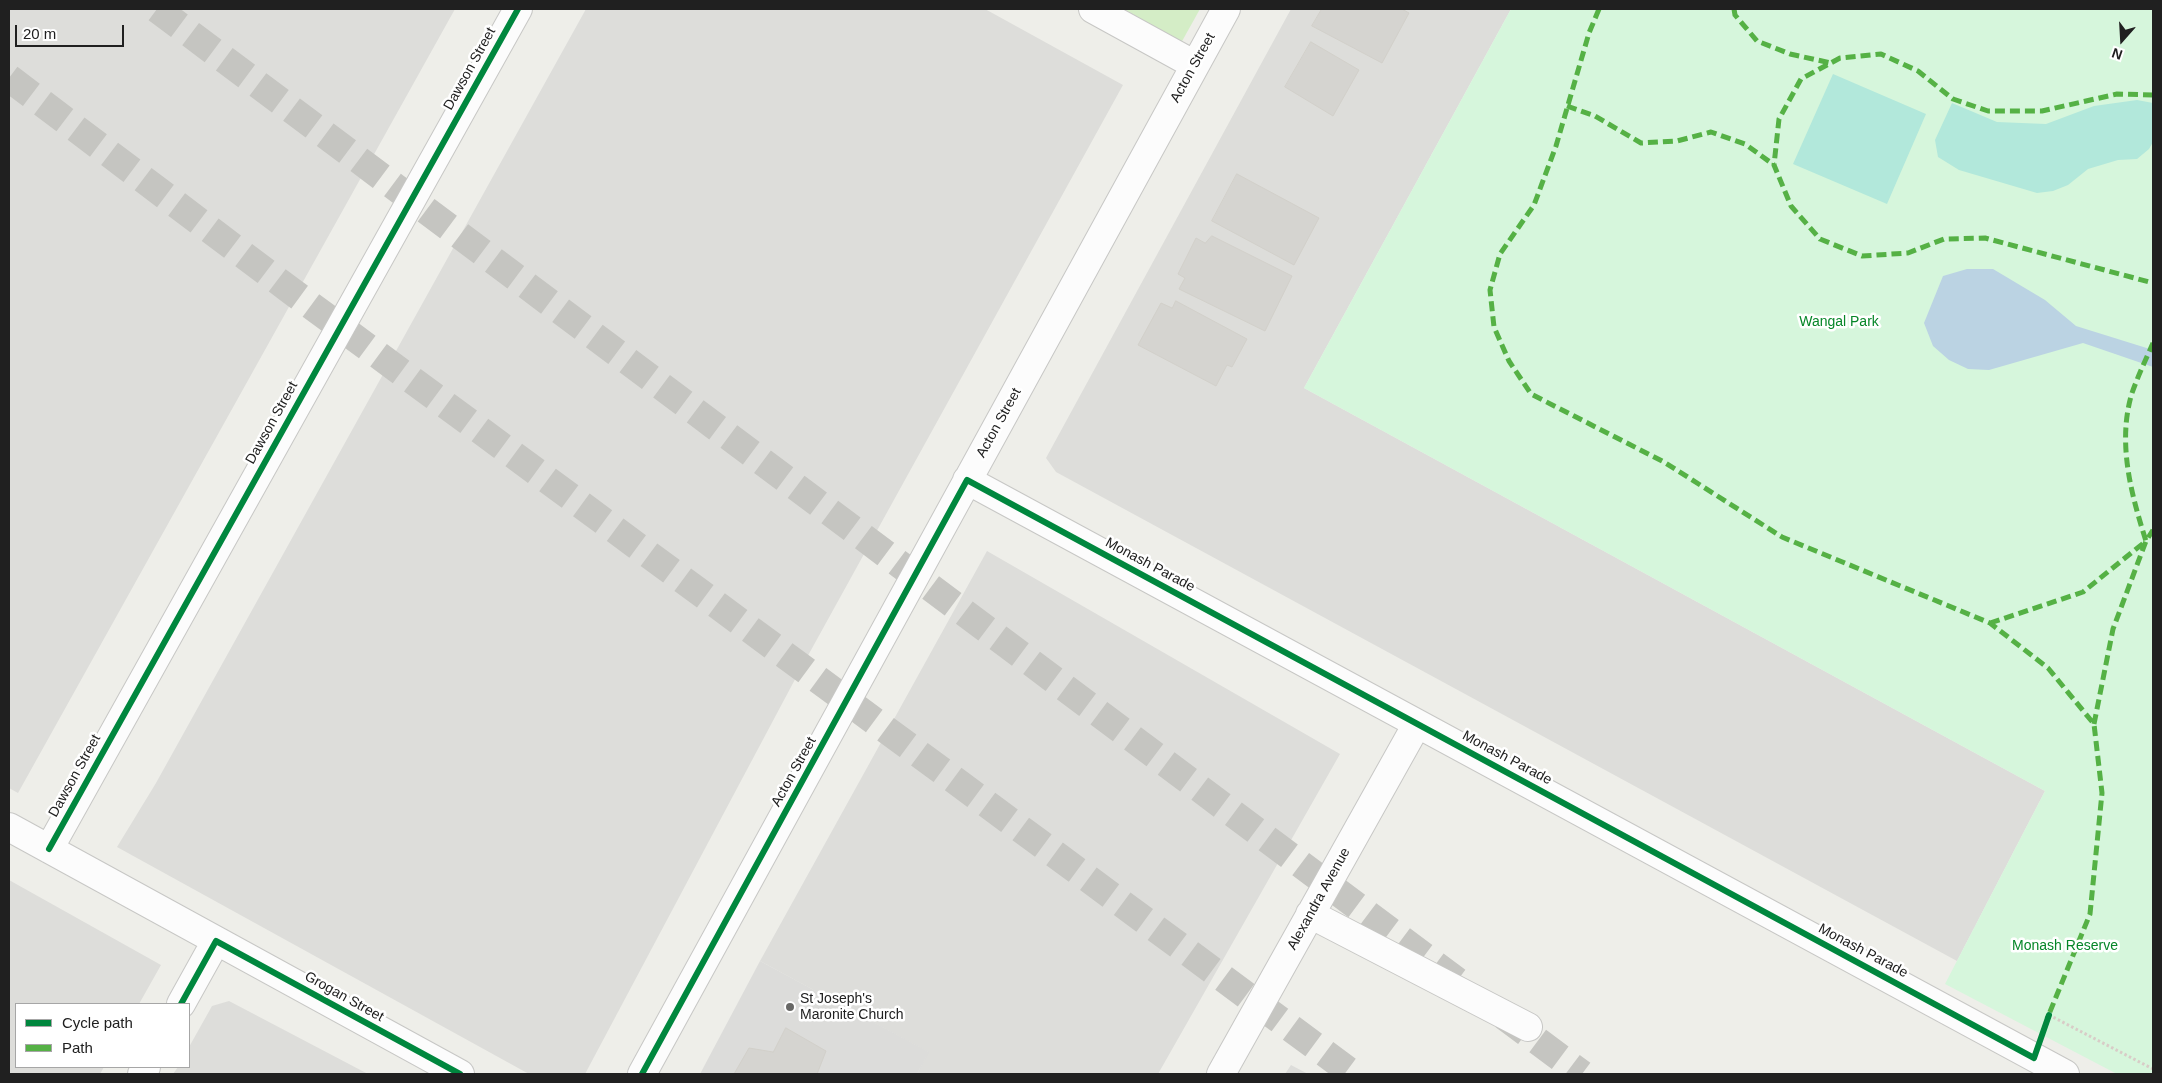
<!DOCTYPE html>
<style>
body{margin:0}
#map{position:relative;width:2162px;height:1083px;overflow:hidden;background:#eeeee9;font-family:Helvetica,sans-serif}
canvas{display:block}
.frame{position:absolute;inset:0;border:10px solid #202020;pointer-events:none}
.legend{position:absolute;left:15px;top:1003px;width:175px;height:65px;box-sizing:border-box;background:#fff;border:1px solid #a6a6a6;margin:0;padding:6px 9px;list-style:none;font-size:15px;color:#202020}
.legend li{display:flex;align-items:center;gap:10px;height:25px}
.legend b{width:25px;border:1px solid #a6a6a6}
.north{position:absolute;left:2097px;top:15px;width:50px;height:50px;-webkit-text-stroke:4px #fff;paint-order:stroke;rotate:199deg;font-size:14px;font-weight:700;line-height:20px;text-align:center;color:#202020}
.north::after{content:'';display:block;margin:auto;width:18px;height:22px;background:#202020;clip-path:polygon(50% 0,100% 100%,50% 72%,0 100%)}
.scale{position:absolute;left:15px;top:25px;width:109px;height:22px;box-sizing:border-box;border:2px solid #202020;border-top:0;padding-left:6px;font-size:15px;line-height:18px;white-space:nowrap;color:#202020;-webkit-text-stroke:4px #fff;paint-order:stroke}
</style>
<div id="map">
<canvas width="2162" height="1083"></canvas>
<div class="frame"></div>
<ul class="legend">
<li><b style="height:6px;background:#00873e"></b>Cycle path</li>
<li><b style="height:6px;background:#55b145"></b>Path</li>
</ul>
<div class="north">N</div>
<div class="scale">20 m</div>
</div>
<script>
const context = document.querySelector('canvas').getContext('2d');
context.lineJoin = 'round';
function fill(path, color) {
  context.fillStyle = color;
  context.fill(path, 'evenodd');
}
function strokePath(path, color, width, dash) {
  context.strokeStyle = color;
  context.lineWidth = width;
  context.lineCap = dash ? 'butt' : 'round';
  context.setLineDash(dash || []);
  context.stroke(path);
}
function drawText(font, color, halo, rows, align = 'center') {
  context.font = font + ' Helvetica,sans-serif';
  context.lineWidth = 5;
  context.setLineDash([]);
  context.textBaseline = 'middle';
  context.strokeStyle = halo;
  context.fillStyle = color;
  for (const [text, x, y, turn = 0] of rows) {
    context.save();
    context.translate(x, y);
    context.rotate((+turn || 0) * Math.PI / 180);
    context.textAlign = isNaN(turn) ? turn : align;
    if (halo) context.strokeText(text, 0, 0);
    context.fillText(text, 0, 0);
    context.restore();
  }
}
fill(new Path2D(`
 M9,9h446l-437,784 -9,-5z
 M586,9h399l138,76 -323,585 -215,404h-56l-412,-227 39,-64z
 M1291,9h220l-207,379 741,403 -88,170 -901,-489 -10,-14z
 M987,551l353,203 -182,320h-241l11,-22 -168,-91z
 M9,880l152,85 -22,39h-123v63h88l-4,7h-91z
 M229,1001l139,73h-195l5,-7h11v-20l23,-41z
 M1291,1065l17,9h-23z`), '#ddddda');
fill(new Path2D(`
 M760,961l169,91 -12,22h-217z`), '#dcdcda');
fill(new Path2D(`
 M1124,9h76l-19,34z`), '#d4edc6');
fill(new Path2D(`
 M1511,9h642v1065h-36l-172,-90 100,-193 -741,-403z`), '#d6f6dc');
fill(new Path2D(`
 M1833,74l93,40 -39,90 -94,-40z
 M2137,100l16,3v39l-4,7 -12,10 -19,1 -30,9 -20,16 -15,6 -16,2 -78,-23 -21,-13 -3,-17 17,-37 45,19 49,2 48,-18z`), '#b2e8db');
fill(new Path2D(`
 M1967,269h26l52,31 31,26 77,24v17l-70,-24 -94,27 -21,-1 -19,-9 -16,-14 -9,-23 19,-47z`), '#bbd3e3');
const building = new Path2D(`
 M1322,9h80l7,4 -27,50 -70,-37z
 M1311,42l48,28 -26,46 -48,-29z
 M1237,174l82,44 -25,47 -82,-44z
 M1212,236l80,40 -27,55 -86,-42 6,-11 -7,-4 18,-36 9,5z
 M1176,301l71,38 -15,28 -5,-2 -11,21 -78,-41 23,-42 11,5z
 M786,1028l40,23 -9,23h-83l15,-26 24,4z`);
fill(building, '#d5d4d0');
strokePath(building, '#d2d0ca', 1);
strokePath(new Path2D(`
 M157,9l1300,972
 M9,78l281,212 1063,784
 M1504,1016l78,58`), '#c5c5c1', 28, [28, 14]);
const minor = new Path2D(`
 M1093,9l102,56
 M967,480l1098,594
 M9,827l451,247
 M49,849l469,-840
 M1310,914l218,113
 M181,1004l35,-63
 M142,1074l4,-7
 M642,1074l584,-1065
 M1221,1074l196,-350`);
strokePath(minor, '#c7c7c5', 30);
strokePath(new Path2D(`
 M2049,1015l104,54`), '#d8ccc7', 3, [2.5, 2.5]);
strokePath(minor, '#fcfcfc', 28);
strokePath(new Path2D(`
 M1599,9l-10,24 -33,113 -22,59 -34,49 -10,36 4,37 15,34 22,33 133,68 118,75 208,86 58,45 46,56 8,69 -12,121 -43,105
 M1734,9l1,6 22,26 33,13 41,9
 M2153,95l-36,-1 -75,17h-54l-35,-12 -35,-28 -37,-17 -41,4 -39,21 -22,40 -5,46 17,41 29,33 42,17 46,-3 36,-14 41,-1 168,45
 M1567,106l28,10 46,27 36,-2 34,-9 34,12 29,21
 M1990,623l93,-31 63,-51c-15,-47 -29,-99 -14,-148 6,-17 14,-34 21,-50
 M2094,724l19,-95 33,-88 7,-11`), '#55b145', 5, [10, 5]);
strokePath(new Path2D(`
 M49,849l469,-840
 M181,1004l35,-63 244,133
 M642,1074l325,-594 1067,578 15,-43`), '#00873e', 6);
for (const [x, y, r, color] of [
 [790,1007,5,"#686866"]
]) {
  const dot = new Path2D();
  dot.arc(x, y, r, 0, 2 * Math.PI);
  context.fillStyle = color;
  context.fill(dot);
  strokePath(dot, '#fff', 2);
}
drawText('14px', '#202020', '#fff', [
 ["Acton Street",1193,68,-61],
 ["Dawson Street",470,69,-61],
 ["Dawson Street",272,423,-61],
 ["Acton Street",999,423,-61],
 ["Monash Parade",1150,565,28],
 ["Monash Parade",1507,758,28],
 ["Acton Street",794,772,-61],
 ["Dawson Street",75,776,-61],
 ["Alexandra Avenue",1319,899,-61],
 ["Monash Parade",1863,951,28],
 ["Grogan Street",344,997,29]
]);
drawText('14px', '#068628', '#fff', [
 ["Wangal Park",1839,322],
 ["Monash Reserve",2065,946]
]);
drawText('14px', '#202020', '#fff', [
 ["St Joseph's",800,999],
 ["Maronite Church",800,1015]
], 'left');
</script>
